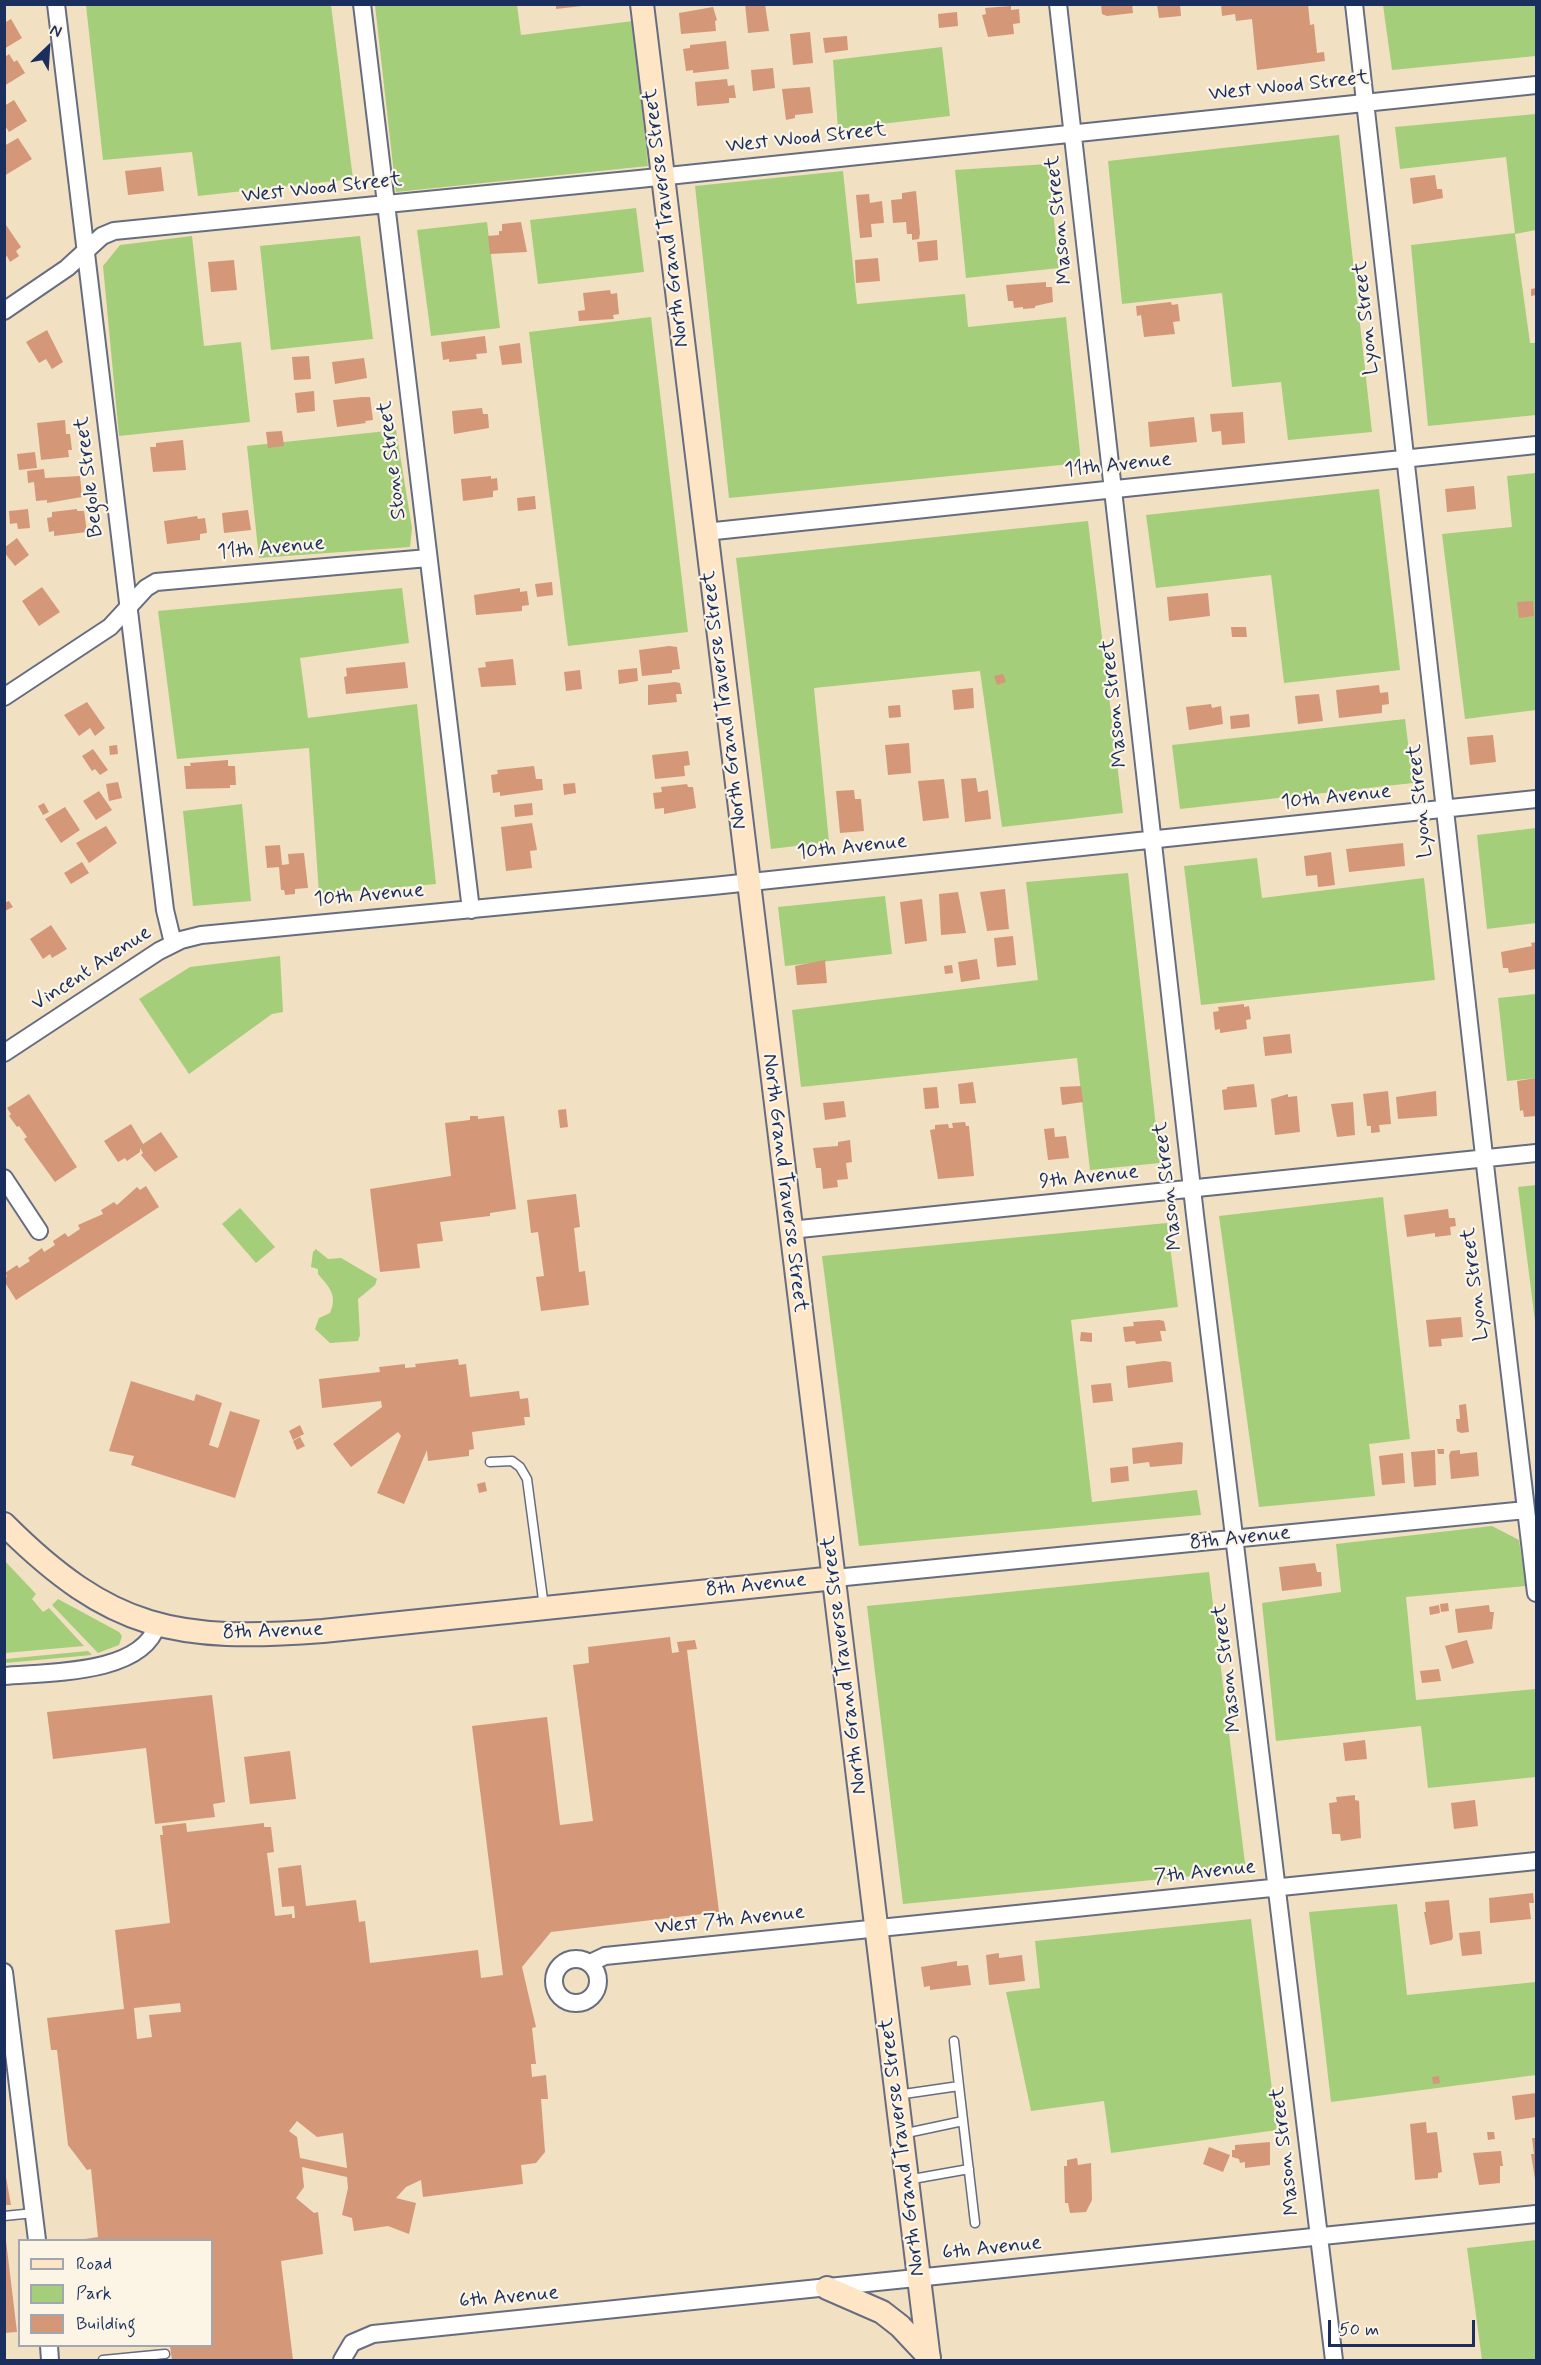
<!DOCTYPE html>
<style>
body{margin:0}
#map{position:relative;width:1541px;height:2365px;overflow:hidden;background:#f2e0c2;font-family:Mynerve,sans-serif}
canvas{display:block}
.frame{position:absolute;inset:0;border:6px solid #1b2f5e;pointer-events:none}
.legend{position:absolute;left:18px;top:2239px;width:195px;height:108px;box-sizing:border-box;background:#fcf5e5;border:2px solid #a2a6af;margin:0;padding:8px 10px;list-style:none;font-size:18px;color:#1b2f5e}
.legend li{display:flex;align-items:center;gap:12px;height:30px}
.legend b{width:30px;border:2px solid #a2a6af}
.north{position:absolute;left:18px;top:18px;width:60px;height:60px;-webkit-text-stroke:4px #fcf5e5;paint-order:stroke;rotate:25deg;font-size:16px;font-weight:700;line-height:24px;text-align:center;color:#1b2f5e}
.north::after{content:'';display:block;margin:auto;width:21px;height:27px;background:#1b2f5e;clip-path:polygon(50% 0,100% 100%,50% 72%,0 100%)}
.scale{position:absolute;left:1328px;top:2320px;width:147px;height:27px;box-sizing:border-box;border:3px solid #1b2f5e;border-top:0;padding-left:8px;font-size:18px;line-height:21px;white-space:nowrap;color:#1b2f5e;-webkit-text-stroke:4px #fcf5e5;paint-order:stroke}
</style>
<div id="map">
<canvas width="1541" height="2365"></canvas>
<div class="frame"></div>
<ul class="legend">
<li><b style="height:8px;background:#fee5c5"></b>Road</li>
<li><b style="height:16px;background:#a5ce7a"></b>Park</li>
<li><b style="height:16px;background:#d49778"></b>Building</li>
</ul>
<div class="north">N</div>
<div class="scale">50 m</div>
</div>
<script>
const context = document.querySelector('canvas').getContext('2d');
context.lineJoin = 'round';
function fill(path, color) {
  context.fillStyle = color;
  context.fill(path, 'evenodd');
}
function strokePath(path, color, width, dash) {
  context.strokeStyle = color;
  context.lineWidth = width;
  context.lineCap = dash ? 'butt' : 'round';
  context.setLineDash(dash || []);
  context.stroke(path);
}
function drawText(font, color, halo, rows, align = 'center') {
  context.font = font + ' Mynerve,sans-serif';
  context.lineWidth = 4.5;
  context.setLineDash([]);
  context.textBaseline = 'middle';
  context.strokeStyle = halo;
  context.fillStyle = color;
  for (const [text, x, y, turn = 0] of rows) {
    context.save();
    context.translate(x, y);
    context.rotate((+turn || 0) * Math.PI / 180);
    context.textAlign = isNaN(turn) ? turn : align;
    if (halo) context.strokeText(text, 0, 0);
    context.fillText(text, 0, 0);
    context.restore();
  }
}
fill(new Path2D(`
 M86,5h245l22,174 -155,17 -6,-44 -89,8z
 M375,5h142l4,30 112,-14 15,145 -252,26z
 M1383,5h153v51l-144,14z
 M942,47l8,69 -112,13 -5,-69z
 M1536,114v116l-21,4 15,109h6v72l-108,11 -17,-181 104,-12 -9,-76 -106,12 -5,-42z
 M1339,135l33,297 -84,8 -7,-58 -49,5 -10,-94 -100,11 -14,-143z
 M1048,164l11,104 -93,10 -11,-108z
 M843,171l14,133 108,-10 3,33 98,-10 15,146 -352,35 -34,-312z
 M636,208l8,64 -106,12 -8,-64z
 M487,222l13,106 -69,8 -14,-106z
 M192,236l12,110 37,-4 9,80 -131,14 -16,-170 17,-21z
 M360,236l13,103 -102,11 -11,-104z
 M651,317l37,315 -120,14 -39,-314z
 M396,430l16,98 -2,19 -151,11 -12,-112z
 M1536,473v237l-71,9 -23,-185 70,-7 -5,-51z
 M1379,489l21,181 -116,13 -13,-108 -115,13 -10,-73z
 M1088,521l35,292 -121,14 -22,-156 -166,17 15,154 -58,7 -35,-291z
 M402,588l7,55 -109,15 8,60 109,-14 19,180 -117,10 -10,-146 -132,11 -19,-148z
 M1405,719l8,64 -233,26 -8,-64z
 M242,804l9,97 -58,5 -10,-95z
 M1536,828v95l-49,6 -10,-94z
 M1257,858l5,40 162,-20 11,102 -234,25 -17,-139z
 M1128,873l32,290 -70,7 -13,-112 -276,29 -9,-77 246,-30 -12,-98z
 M885,896l7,58 -107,12 -7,-59z
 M280,956l3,56 -11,2 -83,60 -50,-75 51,-32z
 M1536,994v84l-29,3 -9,-83z
 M1536,1185v136h-1l-17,-134z
 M1383,1197l27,242 -41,5 6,52 -116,11 -40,-291z
 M240,1208l35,39 -19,16 -34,-39z
 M1167,1223l11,84 -107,13 21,182 105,-12 4,25 -342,31 -37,-290z
 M316,1249l12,10 13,-1 36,21 -2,6 -17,14 2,36 -2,6 -28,2 -15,-14 4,-11 11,-5c8,-18 -1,-26 -12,-39v-5l-7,-2 2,-15z
 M1492,1526l27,14 7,46 -120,11 10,103 120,-11v88l-108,11 -7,-62 -145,15 -14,-138 79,-11 -5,-48z
 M4,1560l32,34 -4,5 11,13 6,-4 35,38 -79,7z
 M1209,1572l37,299 -343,33 -36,-298z
 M58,1599l61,33 3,4 -3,9 -21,8 -46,-48z
 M88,1651l4,4 -87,8v-4z
 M1397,1904l10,91 129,-13v93l-205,27 -22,-190z
 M1251,1919l26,211 -166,23 -7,-52 -73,10 -25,-119 34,-4 -5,-47z
 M1536,2240v120h-54l-15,-112z`), '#a5ce7a');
fill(new Path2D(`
 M556,4h26v2l-26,3z
 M745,4h20l4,27 -21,2z
 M1101,4h31l1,9 -26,3 -5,-2z
 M1157,4h23l1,12 -22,2z
 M1221,4h87l2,21 4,-1 3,29 7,-1 1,9 -68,9 -5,-51 -16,2 -1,-7 -13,2z
 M1011,6v4l8,-1 1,14 -7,1 1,10 -26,3 -6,-22 4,-1 -1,-6z
 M713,7l4,13 -2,1 1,10 -35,3 -2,-21z
 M957,12l1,14 -19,2 -1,-14z
 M11,19l11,19 -18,11v-26z
 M810,32l3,31 -20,2 -3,-31z
 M847,36l1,14 -23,3 -2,-15z
 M726,41l3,28 -36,4v-3l-7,1 -3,-22 7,-1v-3z
 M9,54l5,8 3,-2 8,13 -21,13v-28z
 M773,68l2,20 -22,3 -2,-21z
 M727,79l1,7 6,-1 2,13h-7v5l-32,3 -2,-24z
 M810,87l3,26 -18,2v3l-9,2 -4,-31z
 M14,100l13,21 -18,11 -5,-8v-18z
 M18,138l14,21 -28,17v-30z
 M161,167l3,24 -36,4 -3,-24z
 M1435,175l2,14h5l1,9 -30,6 -3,-26z
 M916,191l4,42 -1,6 -7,1v-6h-5l-1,-12 -13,1 -2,-23 11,-1v-6z
 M869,194l1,9 12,-2 2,22 -13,1 1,13 -12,1 -4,-43z
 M521,222l6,30 -37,2 -2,-18 11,-1v-4h3v-7z
 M6,225l15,22 -5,4 3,5 -9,6 -3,-6 -3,2z
 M937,240l1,20 -19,2 -2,-20z
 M878,258l2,23 -24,2 -1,-23z
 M234,260l3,30 -26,2 -3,-30z
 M1046,282v5h6l1,15 -18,4v2l-12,1v-2l-9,1 -1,-7h-5l-2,-16z
 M1536,288v7l-5,1v-7z
 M610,290l1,4 6,-1 2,21 -6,1 1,4 -35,2 -1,-10 7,-1 -2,-17z
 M1171,302l1,3 6,-1 2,17 -7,1 2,12 -31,3 -3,-22 -4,1 -1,-10z
 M47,330l16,32 -11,7 -6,-10 -7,4 -13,-21z
 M485,336l2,17 -11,1 1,5 -28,3v-3l-6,1 -2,-18z
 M520,343l2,20 -20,2 -3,-19z
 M309,356l2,23 -17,1 -2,-23z
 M364,358l3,20 -32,6 -3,-22z
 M314,391l1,20 -18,2 -2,-20z
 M362,397h8l3,23 -8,1 1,2 -29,4 -4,-27z
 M482,408l1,6h5l1,14 -35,6 -2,-23z
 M1243,412l2,31 -23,2 -1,-14 -9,1 -2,-18z
 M1194,417l3,25 -47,5 -2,-25z
 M65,420l1,14h4l2,16h-4l1,7 -28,3 -4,-37z
 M282,431l2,15 -16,2 -2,-16z
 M183,440l3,30 -33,2 -3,-25h6v-4z
 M35,452l2,16 -18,2 -2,-16z
 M44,469l1,9 35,-2 2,21 -35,6v-3l-11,1 -2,-19 -6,1 -1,-12z
 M491,476v3l6,-1 1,12 -5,1v6l-30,4 -2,-22z
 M1474,486l2,23 -29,3 -2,-23z
 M535,496l1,13 -18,2 -1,-13z
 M28,509l2,19 -12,1 -1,-6 -7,1 -1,-13z
 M77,509v2h7l3,21 -33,4v-5l-5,1 -2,-14 5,-1v-5z
 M248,510l3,20 -27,3 -2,-20z
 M197,516l1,3 7,-1 2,15 -7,1v6l-33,4 -3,-23z
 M17,538l12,17 -14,11 -11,-14v-4z
 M552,582l1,13 -16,2 -2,-13z
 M42,587l18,25 -21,14 -17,-25z
 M520,588v4l7,-1 2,14 -7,1v5l-46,4 -2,-20z
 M1208,593l2,23 -41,5 -2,-24z
 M1533,601l1,15 -15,2 -2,-16z
 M1231,627h15l1,10h-15z
 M669,646l8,1 3,22 -8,1v3l-30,3 -3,-26z
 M513,659l3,26 -35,2 -3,-19 8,-1 -1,-5z
 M405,662l3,26 -62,6 -2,-17 3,-1 -1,-8z
 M637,668l1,13 -19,3 -1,-14z
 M580,670l2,19 -16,2 -2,-19z
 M1003,674l3,8 -9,3 -3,-9z
 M675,682l5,1 2,11h-6l1,8 -29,3v-20z
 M1379,685l1,8 8,-1 1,12 -7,1v8l-43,5 -3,-28z
 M973,688l1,20 -20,2 -2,-20z
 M1319,694l4,27 -25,3 -3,-28z
 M87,702l18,26 -10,8 -5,-8 -11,8 -15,-21z
 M1211,704l1,4 9,-2 2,18 -34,6 -3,-23z
 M900,705l1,12 -12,1 -1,-12z
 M1249,714l1,13 -19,2 -1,-13z
 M1493,735l3,27 -26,3 -3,-28z
 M909,743l2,30 -23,2 -3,-30z
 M117,745l1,9 -8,1 -1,-9z
 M93,749l15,21 -8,5 -5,-6 -3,2 -10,-15z
 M688,751l2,14 -6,1 1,10 -30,3 -3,-24z
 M228,760v6h7l1,19h-6v3l-44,1 -2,-23h7l-1,-3z
 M534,766l2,13h6l1,11 -43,6v-4l-7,1 -2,-18 7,-1 -1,-4z
 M976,778l2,14 10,-2 3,29 -26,3 -4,-43z
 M944,779l5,39 -26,3 -5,-40z
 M118,782l4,16 -13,3 -3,-17z
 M575,783l1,10 -12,2 -1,-11z
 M687,784l1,3h5l3,21 -32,6v-6l-9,1 -2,-16 9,-1 -1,-5z
 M854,790l1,9h6l3,32 -24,2 -4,-42z
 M99,791l13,19 -16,10 -13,-19z
 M44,803l5,9 -6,3 -5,-9z
 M532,803l1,12 -18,2 -1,-12z
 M65,807l15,23 -19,13 -16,-24z
 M532,823l5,27 -7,1 2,17 -26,3 -5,-44z
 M106,826l11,17 -28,20 -13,-20z
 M1403,843l2,23 -56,6 -3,-23z
 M280,845l2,20 7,-1 -1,-10 16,-1 4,35 -13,1v5l-10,1 -1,-5h-3l-2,-23 -12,1 -2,-22z
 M1331,852l4,33 -17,2 -1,-12 -11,1 -2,-20z
 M82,862l7,11 -18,11 -7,-11z
 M1005,889l4,40 -22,2 -7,-39z
 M958,892l8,41 -25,2 -2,-41z
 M922,899l5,42 -22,3 -5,-42z
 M9,901l4,6 -8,4 -1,-8z
 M51,925l16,24 -15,9 -2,-4 -7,5 -13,-20z
 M1013,936l3,29 -19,2 -3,-29z
 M1536,942v27l-27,4 -1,-5h-5l-2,-16 31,-6 -1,-3z
 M977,959l3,20 -19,3 -3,-20z
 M825,960l2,23 -30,2 -2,-19z
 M952,965l1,8 -8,1 -1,-8z
 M1244,1004v3l5,-1 2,13 -5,1 1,9 -27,4v-4l-5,1 -2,-18 6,-1 -1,-4z
 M1290,1034l2,19 -27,3 -2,-19z
 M1536,1078v38l-12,1 -1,-7 -3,1 -3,-30z
 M973,1082l3,21 -16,1 -2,-20z
 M1254,1084l3,23 -33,3 -2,-20 5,-1v-2z
 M1081,1086l2,16 -21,3 -2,-18z
 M937,1087l2,21 -14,1 -2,-21z
 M1388,1091l3,33 -12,1 1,7 -9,1v-7h-4l-4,-32z
 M1436,1091l1,25 -39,3 -2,-22z
 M29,1094l48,73 -22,15 -29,-40 -2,-3 3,-2 -8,-11 -2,1 -8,-11 2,-2 -4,-6z
 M1288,1094v3l9,-1 3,36 -25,3 -4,-36z
 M844,1101l2,16 -21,3 -2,-17z
 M1353,1102l2,33 -18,2 -6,-33z
 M566,1109l2,18 -8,1 -2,-18z
 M470,1116h8v3l26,-3 12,93 -26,4v3l-50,6 3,19 -26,3 3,24 -40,4 -10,-83 81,-13 -6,-53 25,-3z
 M965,1122l1,4h3l5,50 -36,3 -8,-49 5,-1v-4l13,-1 1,4h4l-1,-5z
 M131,1124l12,20 18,-12 17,25 -23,15 -14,-17 2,-2 -3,-5v4l-13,9 -2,-3 -7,4 -14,-21z
 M1054,1128l1,9 11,-1 3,22 -21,2 -4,-31z
 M850,1140l2,22 -6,1 2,16 -11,1 1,7 -15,2 -2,-21h-5l-3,-20 25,-2v-4z
 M146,1186l13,21 -143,93 -12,-19 3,-5 -2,-3 12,-8 2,3 11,-7 -2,-3 14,-10 2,4 11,-7 -2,-4 12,-8 3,4 12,-8 -2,-4 25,-11 -2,-4 13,-8 3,3 20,-18 3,3z
 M576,1194l4,33 -6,1 5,44 6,-1 4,34 -48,6 -5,-34 8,-1 -6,-44 -7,1 -4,-33z
 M1448,1209l1,9h6l1,8 -6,1 1,8 -16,2v-4l-28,4 -3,-22z
 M1461,1317l2,20 -22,2 1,7 -13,1 -3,-27z
 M1159,1320l5,1 2,10h-6l2,10 -26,3 -1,-3 -10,1 -2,-15 11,-1 -1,-4z
 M1081,1332l11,1v9l-12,-1z
 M458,1359l1,6 7,-1 4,33 49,-6 1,8 8,-1 2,19h-6l1,8 -53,7 2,17 -5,1v6l-41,5 -1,-11 -23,54 -27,-11 24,-57 -3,-4 -47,35 -18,-23 49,-37 -1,-6 -59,7 -3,-29 61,-7 -1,-5 26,-3v4l11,-1 -1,-3z
 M1164,1361l7,1 2,20 -45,6 -2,-22z
 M131,1381l63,20 2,-7 26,9 -13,42 9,3 12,-37 30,9 -25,78 -104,-33 3,-9 -25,-5z
 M1111,1383l2,18 -20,2 -2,-18z
 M1466,1404l3,28 -8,1 -4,-2 -1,-12h4l-1,-14z
 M300,1425l4,9 -11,6 -4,-9z
 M300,1437l5,9 -8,4 -4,-9z
 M1180,1442l3,1 -1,21 -32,3 -1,-5 -16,2 -1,-16z
 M1437,1449h7v5h-6z
 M1435,1450l1,35 -22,2 -3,-35z
 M1460,1450v4l17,-2 2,24 -28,3 -2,-24 2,-4z
 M1403,1453l2,30 -23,2 -3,-29z
 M1128,1466l1,15 -18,2 -1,-15z
 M485,1482l2,9 -8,2 -2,-9z
 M1315,1563l2,9h4l1,14 -40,5 -3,-24z
 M1448,1603l1,8 -8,1 -1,-8z
 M1439,1605l1,8 -10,2 -1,-8z
 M1489,1605l1,7h4l-2,17 -34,4 -3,-24z
 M670,1637l2,16 7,-1 -2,-10 18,-2 2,9 -10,1 32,262 -168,20 -29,35 14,60 -4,1 4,36h-5l1,13 14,-2 2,24h-7l4,53 -9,11 -15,2 2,19 -100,13 -2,-17 -15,7 -10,11 20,5 -7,31 -21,-8 -34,5 -2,-13 -10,-3 6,-27 -1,-11 -45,-10 2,20 -8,11 18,15 4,-1 5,42 -42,7 12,99h-121l-2,-14h42v-106h-134l20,-3 -7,-68 -4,1 -19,-25 -11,-95h-6l-4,-32 77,-9 -9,-79 55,-7 -10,-88h3l-1,-9 24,-3 1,9 77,-9v4h7l3,25 -7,1 8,63 17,-2v4h3l-1,-12 -12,1 -4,-39 23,-3 5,41 50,-6 3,22 6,-1 5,42 108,-13 3,28 22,-3 -31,-249 75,-9 13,108 33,-4 -20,-156 16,-2 -1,-16zM180,2003l1,9 -32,3 3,22 -15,2 -3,-31zM297,2121l20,16 26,-4 4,35 -47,-10 -3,-21 -8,-6z
 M1467,1640l7,23 -22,6 -7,-23z
 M1439,1669l2,12 -19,2 -2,-12z
 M212,1695l13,107 -12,2 2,13 -60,7 -9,-76 -93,11 -6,-47z
 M1365,1740l2,19 -22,2 -2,-18z
 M290,1751l6,48 -46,5 -6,-47z
 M1355,1795v5l4,1 2,37 -20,3 -1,-7h-8l-3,-31 8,-1 -1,-5z
 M1475,1800l3,26 -24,3 -3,-26z
 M1533,1893l1,10h-5l2,16 -41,4 -1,-25z
 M1449,1900l4,37 -1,3 -22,5 -6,-33h2l-1,-10z
 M1480,1931l2,23 -20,2 -3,-23z
 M999,1953v5l23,-3 3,26 -36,4 -3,-30z
 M957,1961v5l11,-1 3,20 -41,5v-4l-6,1 -3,-20z
 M1439,2076l1,7 -7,1 -1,-7z
 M1536,2093v24l-21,3 -3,-24z
 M1426,2122l1,11 10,-1 5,40 -4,1v5l-23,2 -5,-56z
 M1487,2132h7l1,7 -7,1z
 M1532,2138h4l-1,41 -4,-25h3z
 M1270,2142v23l-25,3v-6l-5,1 -1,-4 -7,-2v-7h3v-5z
 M1209,2147l21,8 -7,17 -20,-8z
 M1501,2151l2,15h-3v17l-21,2 -6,-32z
 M1077,2158l1,7 13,-2 1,37 -6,12 -16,1 -2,-10h-3l-1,-37h3v-6z
 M4,2166l7,39h-7z
 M4,2224l13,108 -13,1z`), '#d49778');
const lane = new Path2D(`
 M490,1462l22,-1 8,6 7,12 17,128
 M959,2086l16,137
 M897,2095l62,-9 -5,-45
 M902,2134l61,-13
 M907,2180l62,-11
 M4,2216l30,-3
 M103,2360l62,-6`);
const street = new Path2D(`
 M56,4l109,906 8,33
 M362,4l109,906
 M1058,4l137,1211 139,1145
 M1354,4l133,1178 49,411
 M4,311l63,-43 35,-32 12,-5 525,-52 897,-94
 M705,532l831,-87
 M4,697l106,-70 36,-39 10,-6 272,-24
 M4,1053l155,-102 22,-11 20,-5 512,-49 823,-87
 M4,1178l35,53
 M790,1230l746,-77
 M835,1578l691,-68
 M4,1676c43,-4 138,-1 153,-51
 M554 1981a22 22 0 1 1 44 0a22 22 0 1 1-44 0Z
 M590,1963l15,-7 931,-95
 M4,1972l33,268
 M49,2346l1,14
 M342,2360l10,-17 21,-9 1163,-120`);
const secondary = new Path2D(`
 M642,4l287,2356
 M4,1524c107,107 173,118 319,107l512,-53
 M827,2288l55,24 18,14 29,31`);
strokePath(lane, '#666d81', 11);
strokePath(street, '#666d81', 20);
strokePath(secondary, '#666d81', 26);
strokePath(lane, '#fff', 8);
strokePath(street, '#fff', 16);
strokePath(secondary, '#fee5c5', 22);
drawText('21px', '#1b2f5e', '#fcf5e5', [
 ["West Wood Street",1289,87,-6],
 ["West Wood Street",806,139,-6],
 ["West Wood Street",322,189,-6],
 ["North Grand Traverse Street",667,218,-97],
 ["Mason Street",1060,220,-96],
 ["Lyon Street",1367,318,-96],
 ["Stone Street",393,460,-97],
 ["11th Avenue",1118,466,-6],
 ["Begole Street",90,477,-97],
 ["11th Avenue",271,549,-5],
 ["North Grand Traverse Street",725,700,-97],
 ["Mason Street",1115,703,-96],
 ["10th Avenue",1336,798,-6],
 ["Lyon Street",1421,801,-96],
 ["10th Avenue",852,848,-6],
 ["10th Avenue",369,896,-5],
 ["Vincent Avenue",92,969,-33],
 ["9th Avenue",1089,1178,-6],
 ["North Grand Traverse Street",784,1183,83],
 ["Mason Street",1169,1186,-97],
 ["Lyon Street",1476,1284,-97],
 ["8th Avenue",1240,1539,-6],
 ["8th Avenue",756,1586,-6],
 ["8th Avenue",273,1632,-2],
 ["North Grand Traverse Street",845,1665,-97],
 ["Mason Street",1228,1668,-97],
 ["7th Avenue",1205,1873,-6],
 ["West 7th Avenue",730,1921,-6],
 ["North Grand Traverse Street",903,2147,-97],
 ["Mason Street",1286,2151,-97],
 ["6th Avenue",992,2249,-6],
 ["6th Avenue",509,2298,-5]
]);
</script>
